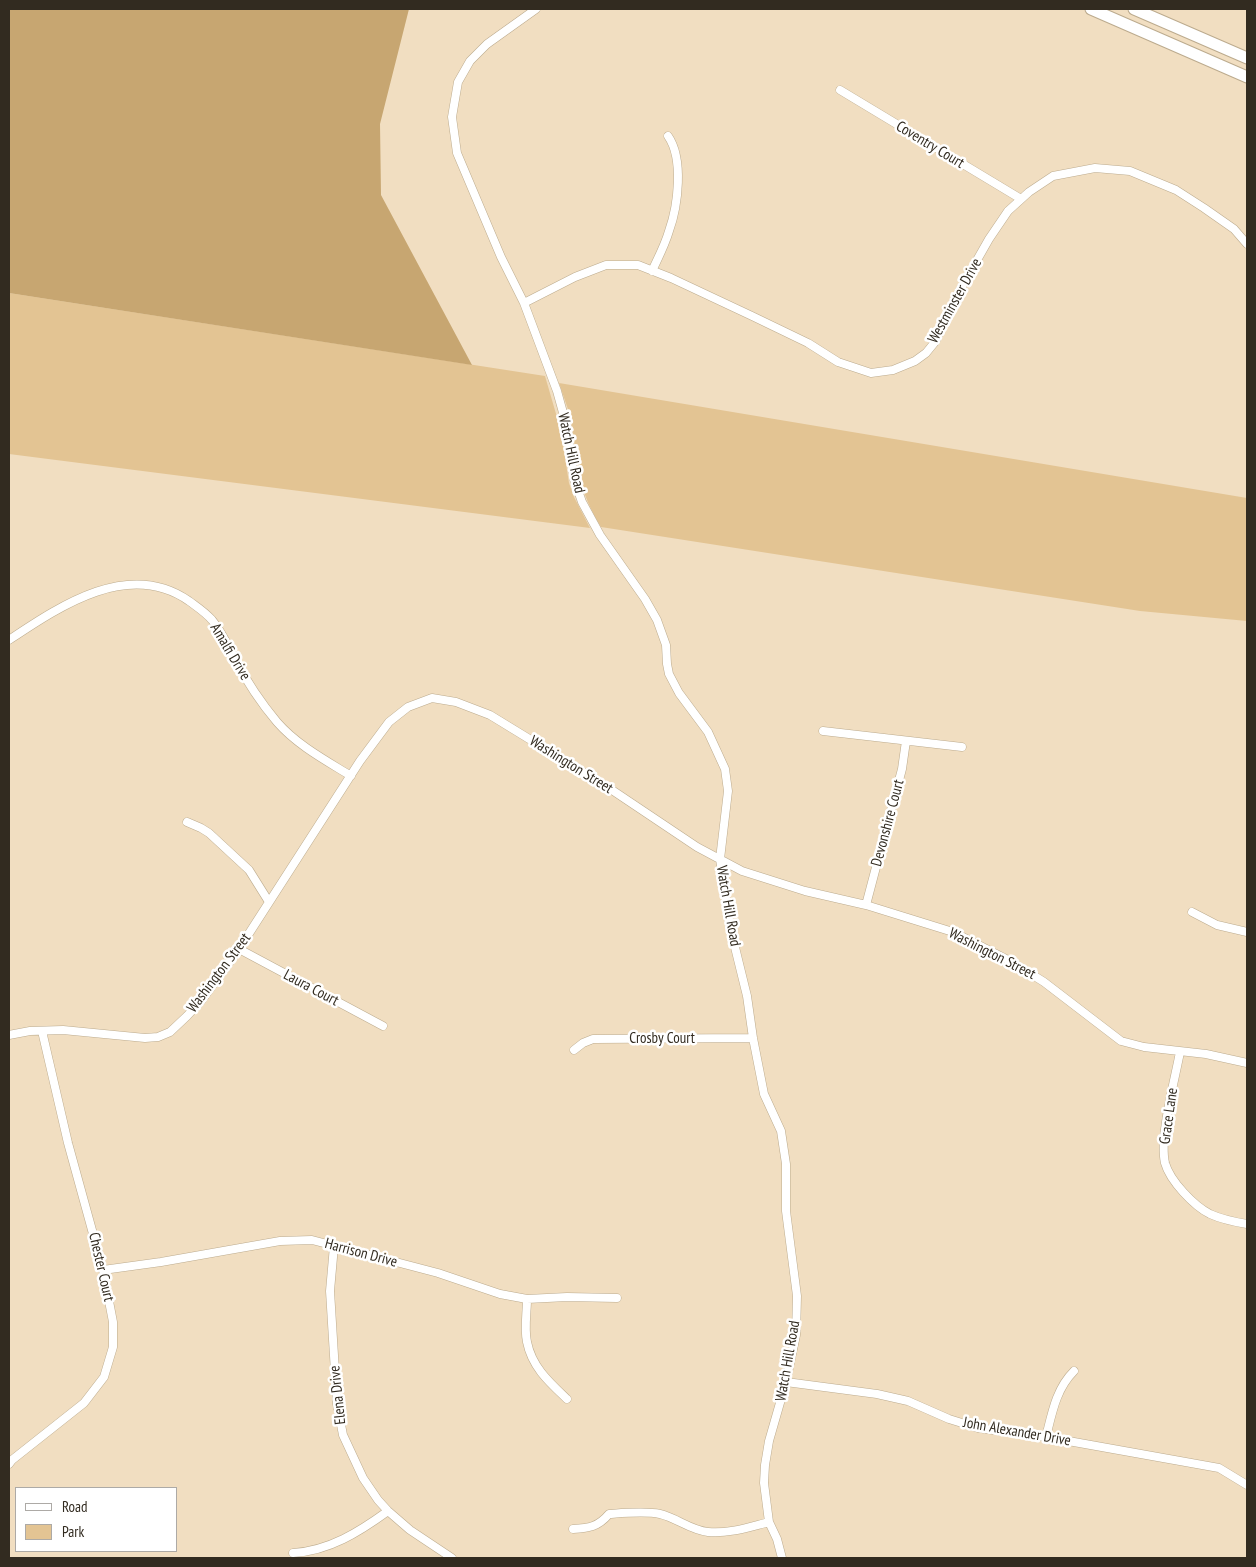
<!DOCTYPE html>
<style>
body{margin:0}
#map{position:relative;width:1256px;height:1567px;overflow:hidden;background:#f1dec1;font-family:"PT Sans Narrow",sans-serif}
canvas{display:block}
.frame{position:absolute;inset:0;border:10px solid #322b20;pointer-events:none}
.legend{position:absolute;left:15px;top:1487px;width:162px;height:65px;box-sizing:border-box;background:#fff;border:1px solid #adaaa6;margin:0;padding:6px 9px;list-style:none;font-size:15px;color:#322b20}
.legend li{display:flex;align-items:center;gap:10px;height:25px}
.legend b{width:25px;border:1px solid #adaaa6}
</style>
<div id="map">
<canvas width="1256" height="1567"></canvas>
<div class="frame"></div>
<ul class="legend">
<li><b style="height:6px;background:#fff"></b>Road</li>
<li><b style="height:14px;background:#e3c493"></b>Park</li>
</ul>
</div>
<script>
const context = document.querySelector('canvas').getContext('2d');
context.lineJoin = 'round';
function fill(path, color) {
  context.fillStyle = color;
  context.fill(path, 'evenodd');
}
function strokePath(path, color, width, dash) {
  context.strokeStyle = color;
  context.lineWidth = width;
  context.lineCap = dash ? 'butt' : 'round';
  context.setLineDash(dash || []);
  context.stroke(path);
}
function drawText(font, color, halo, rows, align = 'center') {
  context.font = font + ' "PT Sans Narrow",sans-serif';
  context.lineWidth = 5;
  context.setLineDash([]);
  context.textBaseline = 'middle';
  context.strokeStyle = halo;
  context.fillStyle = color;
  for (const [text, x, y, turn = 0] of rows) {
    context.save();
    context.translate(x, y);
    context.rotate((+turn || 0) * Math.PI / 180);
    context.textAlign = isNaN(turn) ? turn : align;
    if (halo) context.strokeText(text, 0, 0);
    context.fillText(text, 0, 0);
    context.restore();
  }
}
fill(new Path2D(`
 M9,293l536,83 16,55 8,52 5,14 16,31 -581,-74z
 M559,383l688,115v123l-107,-10 -539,-84c-10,-16 -17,-33 -22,-50l-8,-59z`), '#e3c493');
fill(new Path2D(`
 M9,9h400l-29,115 1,71 91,170 -463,-72z`), '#c7a671');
const minor = new Path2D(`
 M536,9l-49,35 -17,17 -12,21 -6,35 5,36 44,104 23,46 33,88 10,36 7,52 8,23 18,33 45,64 12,21 9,25 1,19 2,10 10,19 29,39 17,37 3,22 -8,68 10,68 17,69 6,42 11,56 17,37 5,33v47l11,85 -1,39 -10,47 -17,59 -4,24 -1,18 5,39 8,17 5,19
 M840,90l181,109
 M652,271c6,-13 13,-26 17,-40 9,-25 15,-72 -1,-95
 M524,303l51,-26 31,-12h32l33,13 81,38 56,27 30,19 33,11 22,-3 22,-9 11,-8 9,-11 21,-45 33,-58 19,-28 21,-19 24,-16 42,-8 35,3 46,19 28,18 30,21 13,15
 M9,640c51,-34 120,-81 180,-39 8,6 16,11 23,19 10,12 16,26 23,39 12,23 26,44 42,63 20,23 48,38 74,54
 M823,731l139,16
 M187,822l14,6 8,5 40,37 20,32
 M866,905l36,-136 4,-28
 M1192,912l25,13 30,7
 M239,949l144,77
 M9,1035l21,-4 33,-1 82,8 13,-1 12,-5 17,-16 14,-15 38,-52 121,-188 29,-39 19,-15 24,-9 24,4 34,13 116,71 91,61 45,24 63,20 61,14 87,27 59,30 32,20 77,59 23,6 62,7 41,9
 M574,1050l9,-7 10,-4 160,-1
 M1180,1052c-5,27 -21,85 -15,111 5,18 29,43 45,51 11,5 25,8 37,10
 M334,1246l-4,45 7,113 6,31 20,43 15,22 10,11 22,19 42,28
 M103,1270l58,-8 119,-21 32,-1 126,33 62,21 27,5 40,-2 50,1
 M527,1299c0,13 -3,30 0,43 5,25 22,40 40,57
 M786,1382l91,12 31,7 41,18 29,9 68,9 173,31 28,17
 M1046,1437c6,-24 10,-48 28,-66
 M9,1464l3,-4 72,-57 20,-26 9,-30v-25l-10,-52 -35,-127 -26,-112
 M573,1529c16,-1 25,-2 36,-15 15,-1 37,-3 51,0 17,4 30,16 48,18 21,2 41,-5 61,-10
 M293,1553c36,-2 66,-21 95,-42`);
const highway = new Path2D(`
 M1091,9l156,68
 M1134,9l113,49`);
strokePath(minor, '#bcab8e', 9);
strokePath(highway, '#bcab8e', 13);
strokePath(minor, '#fff', 8);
strokePath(highway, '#fff', 11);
drawText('15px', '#322b20', '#fff', [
 ["Coventry Court",930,145,31],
 ["Westminster Drive",955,301,-61],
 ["Watch Hill Road",571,453,78],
 ["Amalfi Drive",230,652,59],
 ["Washington Street",571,765,32],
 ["Devonshire Court",888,823,-75],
 ["Watch Hill Road",728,906,80],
 ["Washington Street",992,954,27],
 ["Washington Street",219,973,-53],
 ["Laura Court",311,988,28],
 ["Crosby Court",662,1039],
 ["Grace Lane",1169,1116,-82],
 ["Harrison Drive",361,1253,15],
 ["Chester Court",101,1267,77],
 ["Watch Hill Road",788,1361,-80],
 ["Elena Drive",338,1395,-96],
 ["John Alexander Drive",1017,1432,10]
]);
</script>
